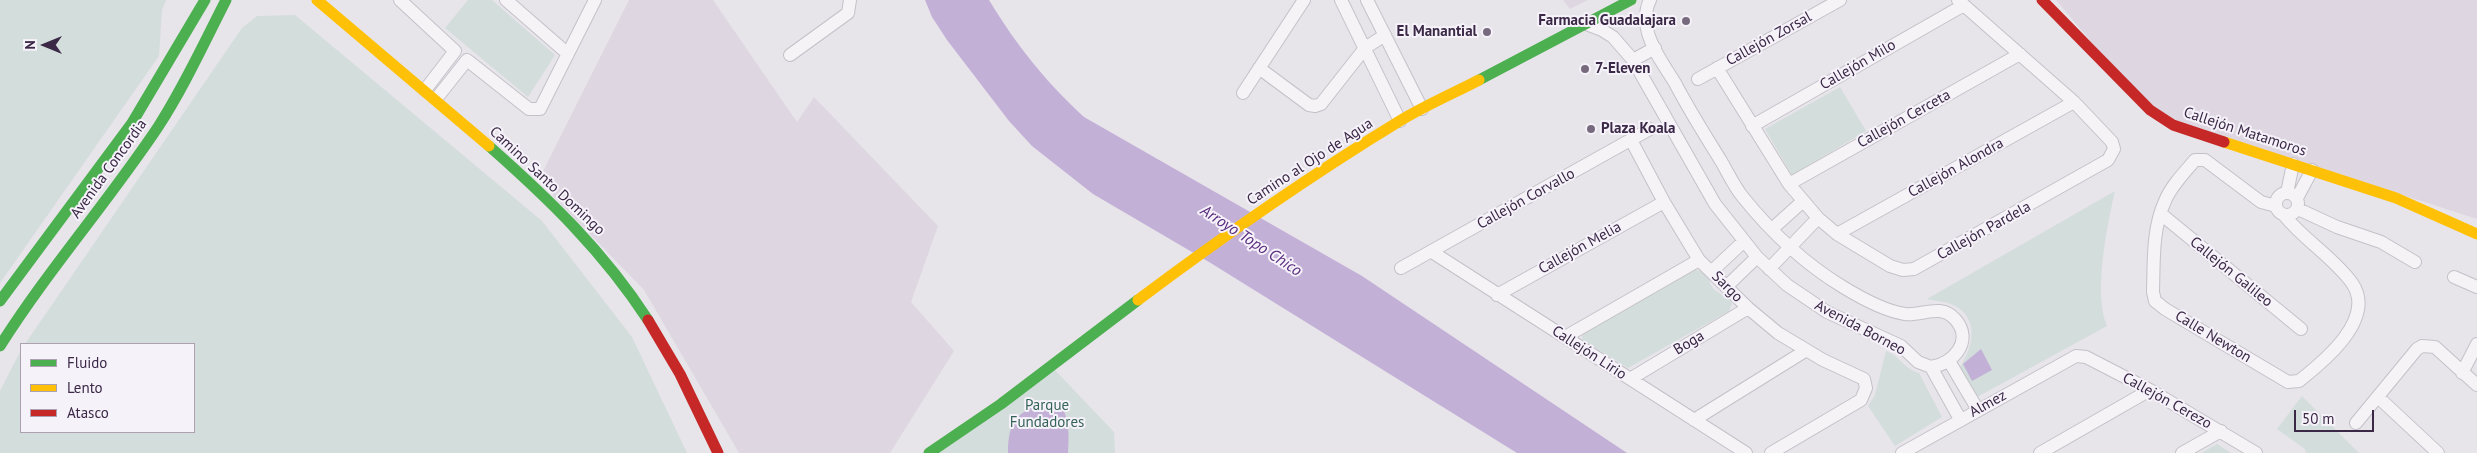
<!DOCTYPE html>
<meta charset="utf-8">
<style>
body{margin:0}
#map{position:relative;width:2477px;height:453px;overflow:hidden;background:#e7e4ea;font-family:"PT Sans",sans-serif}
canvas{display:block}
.legend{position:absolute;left:20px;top:343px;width:175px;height:90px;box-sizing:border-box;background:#f6f2f9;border:1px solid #aba1b1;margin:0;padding:6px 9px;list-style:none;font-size:15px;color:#3a2846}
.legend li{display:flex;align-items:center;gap:10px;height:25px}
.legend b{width:25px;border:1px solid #aba1b1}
.north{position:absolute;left:20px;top:20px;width:50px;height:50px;-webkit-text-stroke:4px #f6f2f9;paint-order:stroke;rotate:270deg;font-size:14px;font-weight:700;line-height:20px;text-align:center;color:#3a2846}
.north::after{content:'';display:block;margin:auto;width:18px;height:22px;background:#3a2846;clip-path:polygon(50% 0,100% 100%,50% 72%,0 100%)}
.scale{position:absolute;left:2294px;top:410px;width:80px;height:22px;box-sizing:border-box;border:2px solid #3a2846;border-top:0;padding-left:6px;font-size:15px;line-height:18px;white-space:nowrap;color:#3a2846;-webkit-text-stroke:4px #f6f2f9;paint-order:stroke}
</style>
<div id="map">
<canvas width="2477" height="453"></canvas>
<ul class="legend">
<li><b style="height:6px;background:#4caf50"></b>Fluido</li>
<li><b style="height:6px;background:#ffc107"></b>Lento</li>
<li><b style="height:6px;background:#c62828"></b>Atasco</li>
</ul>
<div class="north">N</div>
<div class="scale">50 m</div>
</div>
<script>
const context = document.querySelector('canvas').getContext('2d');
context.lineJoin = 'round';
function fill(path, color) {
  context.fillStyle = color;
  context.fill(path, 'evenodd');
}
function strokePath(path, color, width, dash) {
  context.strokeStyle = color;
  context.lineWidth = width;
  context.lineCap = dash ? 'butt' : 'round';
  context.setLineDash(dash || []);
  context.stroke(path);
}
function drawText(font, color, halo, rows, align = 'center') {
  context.font = font + ' "PT Sans",sans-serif';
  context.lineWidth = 4;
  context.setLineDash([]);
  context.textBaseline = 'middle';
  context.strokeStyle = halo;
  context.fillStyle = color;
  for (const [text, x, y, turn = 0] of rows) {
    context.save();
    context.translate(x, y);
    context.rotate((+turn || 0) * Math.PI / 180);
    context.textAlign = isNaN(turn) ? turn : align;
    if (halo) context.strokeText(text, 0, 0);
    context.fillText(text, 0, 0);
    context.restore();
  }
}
fill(new Path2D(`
 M629,0h84l84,122 17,-25 124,129 -27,76 43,49 -64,102h-151l-95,-163 -91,-94 2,-13 -17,-2z
 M1563,0h25l-18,9z
 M2056,0h421v219l-325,-105z`), '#ded7e2');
fill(new Path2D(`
 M0,0h166l-4,10 -3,46 -159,227z
 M468,0h24l63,55 -27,42 -83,-69z
 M295,15l247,206 90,116 55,116h-687v-62l21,-41v82h173v-88h-169l217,-316 15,-12z
 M1840,87l26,44 -74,44 -27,-46z
 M2115,191c-8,34 -22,103 -8,135l-130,71 -17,-30c14,-21 20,-51 -9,-63 -7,-3 -16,-3 -24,-5z
 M1695,269l13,6c2,15 9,17 22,24l2,5 -3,7 -101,57 -45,-28 -1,-4 4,-5z
 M1886,351c14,5 18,18 33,22l23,44 -47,29 -27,-40 7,-11z
 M1052,367l62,65 1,21h-187z
 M2302,396l57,57h-53l-1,-4 -28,-20z
 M2217,444l14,9h-30z`), '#d3dddc');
fill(new Path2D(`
 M925,0h64c28,46 56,81 95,117l278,159 265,177h-110l-308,-191 -116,-68 -61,-48 -23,-25 -62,-81 -15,-23z
 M1981,349l11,21 -20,11 -9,-17z
 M1045,401l13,1c12,14 11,33 10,51h-60c0,-32 9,-40 37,-52z`), '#c3b0d7');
const street = new Path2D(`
 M400,0l55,51 -30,39
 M506,0l62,54
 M1341,0l59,121
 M1367,0l55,109
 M1586,24l16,6 11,7 20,23 82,144 42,53 30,28 40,27 74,34 17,16 13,5c23,-3 43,-27 24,-48 -15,-16 -32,-3 -50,-5 -21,-3 -44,-16 -62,-27 -38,-23 -73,-56 -101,-91 -8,-10 -14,-23 -21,-35 -16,-26 -32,-51 -46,-78 -9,-15 -22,-32 -27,-50 -3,-9 -3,-24 2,-33
 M790,55l58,-42 2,-13
 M1633,60l22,-12
 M1259,68l50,37 6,1 6,-2 44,-56 20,-13
 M1717,68l72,116 29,34 19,16 53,32 13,4 11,-1 194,-109 6,-11 -2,-7 -38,-40 -116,-102
 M1698,79l142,-79
 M1243,93l61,-93
 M436,99l31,-39 62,49h11l55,-109
 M1752,126l212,-121
 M1631,140l33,62 35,58 49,48 30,25 45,27 41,19 2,9 -5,12 -90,53
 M1789,184l231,-130
 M2276 204a11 11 0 1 1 22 0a11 11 0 1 1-22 0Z
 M2287,193l6,-29
 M2297,198l15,-28
 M2276,206l-15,-4 -56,-42h-10c-11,13 -24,26 -30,41 -13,28 -11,61 -12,91l2,9 10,8 123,73 11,-1c24,-19 78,-62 53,-98 -18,-25 -48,-43 -68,-68
 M2298,209l39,18 44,15 34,20
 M2161,214l140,115
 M1772,229l30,-27
 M1837,234l237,-132
 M1432,252l314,201
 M1401,268l249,-139
 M1769,269l49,-51
 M1711,272l32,-30
 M2454,277l23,10
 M1726,287l31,-30
 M1497,295l167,-93
 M1565,337l134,-77
 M1949,361l29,49
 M1931,367l29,52
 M2462,373l15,-29
 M1630,379l118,-71
 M2378,397l60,56
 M1694,420l111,-69
 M2356,423l61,-74 5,-3 13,1 42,38
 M1902,453l174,-97 10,1 64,33 106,63
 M2040,453l110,-63
 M2182,453l39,-22`);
strokePath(street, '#c4c1c8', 14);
strokePath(street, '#f5f3f6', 12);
strokePath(new Path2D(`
 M1479,80l152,-80
 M489,146c61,54 114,105 159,174
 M0,301l132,-178 73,-123
 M0,346c48,-76 108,-144 158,-219 26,-40 46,-84 68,-127
 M929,453l72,-49 137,-104`), '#4caf50', 11);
strokePath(new Path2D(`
 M317,0l172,146
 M2224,142l172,56 81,36
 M1138,300c84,-63 170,-123 260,-178 26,-16 54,-28 81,-42`), '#ffc107', 11);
strokePath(new Path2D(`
 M2042,0l108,110 23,15 51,17
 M648,320l32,54 38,79`), '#c62828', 11);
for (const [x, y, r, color] of [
 [1686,21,5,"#776a7f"],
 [1487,32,5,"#776a7f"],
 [1585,69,5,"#776a7f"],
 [1591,129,5,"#776a7f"]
]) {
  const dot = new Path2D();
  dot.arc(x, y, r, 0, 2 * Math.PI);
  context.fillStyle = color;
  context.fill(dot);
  strokePath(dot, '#f6f2f9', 2);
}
drawText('bold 15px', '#3a2846', '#f6f2f9', [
 ["Farmacia Guadalajara",1676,21],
 ["El Manantial",1477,32],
 ["7-Eleven",1595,69,"left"],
 ["Plaza Koala",1601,129,"left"]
], 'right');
drawText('15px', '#3a2846', '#f6f2f9', [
 ["Callejón Zorsal",1769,39,-29],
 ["Callejón Milo",1858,65,-30],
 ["Callejón Cerceta",1904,119,-29],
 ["Callejón Matamoros",2245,132,18],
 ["Camino al Ojo de Agua",1310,162,-33],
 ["Callejón Alondra",1956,168,-29],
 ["Avenida Concordia",109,169,-54],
 ["Camino Santo Domingo",547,181,43],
 ["Callejón Corvallo",1526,199,-29],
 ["Callejón Pardela",1984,231,-29],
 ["Callejón Melia",1580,248,-29],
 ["Callejón Galileo",2231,272,39],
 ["Sargo",1727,287,45],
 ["Avenida Borneo",1860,328,28],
 ["Calle Newton",2213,337,31],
 ["Boga",1689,343,-31],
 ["Callejón Lirio",1589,353,33],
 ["Callejón Cerezo",2167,401,29],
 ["Almez",1988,404,-29]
]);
drawText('15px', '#346359', '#f6f2f9', [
 ["Parque",1047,406],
 ["Fundadores",1047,423]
]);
drawText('italic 16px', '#592d7f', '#f6f2f9', [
 ["Arroyo Topo Chico",1251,241,33]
]);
</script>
